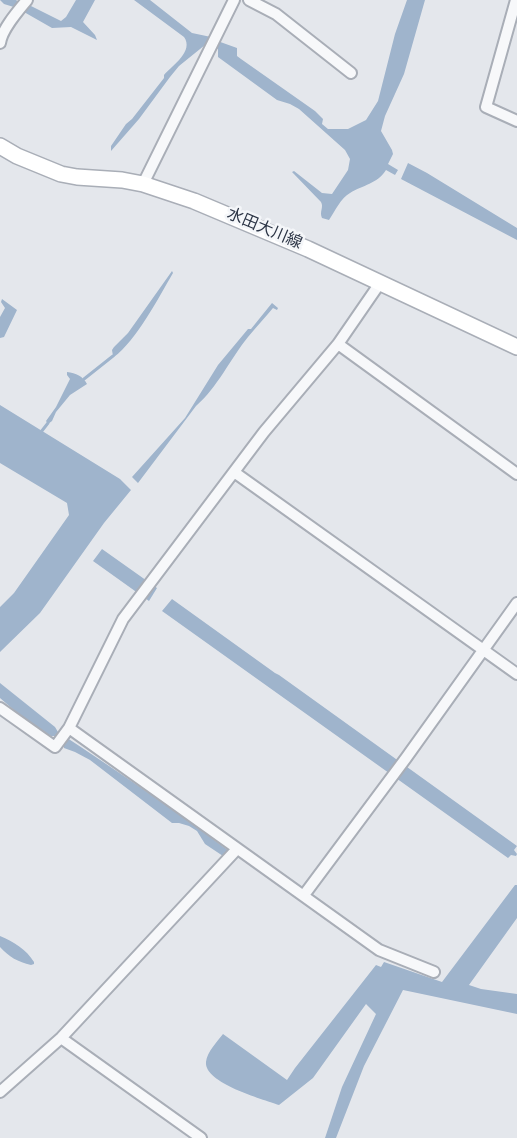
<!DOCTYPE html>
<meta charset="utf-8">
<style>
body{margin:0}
canvas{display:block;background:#e4e7ec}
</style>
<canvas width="517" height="1138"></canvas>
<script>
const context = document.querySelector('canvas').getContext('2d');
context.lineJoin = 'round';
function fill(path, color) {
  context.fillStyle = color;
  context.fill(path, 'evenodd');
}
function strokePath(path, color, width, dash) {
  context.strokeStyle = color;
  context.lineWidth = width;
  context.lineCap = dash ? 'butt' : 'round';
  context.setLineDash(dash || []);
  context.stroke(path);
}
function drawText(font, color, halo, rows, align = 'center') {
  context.font = font + ' Overpass,"Noto Sans JP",sans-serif';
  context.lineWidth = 5;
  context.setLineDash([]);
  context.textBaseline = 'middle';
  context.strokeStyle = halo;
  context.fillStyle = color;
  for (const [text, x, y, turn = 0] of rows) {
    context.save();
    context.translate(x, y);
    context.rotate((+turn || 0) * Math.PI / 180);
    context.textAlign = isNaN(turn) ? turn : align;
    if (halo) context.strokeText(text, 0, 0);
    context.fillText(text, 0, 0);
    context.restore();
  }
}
fill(new Path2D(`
 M0,0h16l10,7 3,-2 32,16 5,-4 10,-17h19l-12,22 12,13 2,5 -26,-13 -19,1 -35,-20 -13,-4z
 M134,0h16l42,33 19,4 1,2 25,9v8l4,3 74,52 8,8 -1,5 6,5h20l18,-9 12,-19 17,-67 12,-34h18l-21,74 -19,42 -4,15 11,19 1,4 -5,10 10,6 -3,5 -9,-5c-9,14 -23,15 -36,23 -9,5 -15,18 -21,27l-7,-2c-3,-6 2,-11 -1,-16l-29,-30 2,-1 28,22 10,1 16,-24 2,-11 -5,-9 -46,-41 -9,-5 -13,-4 -59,-43v-8l-9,-5 -4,1 -26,21 -9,11 -31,42 -28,32v-5l15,-22 6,-5 32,-41v-3c9,-10 30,-24 20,-38z
 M408,163l19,10 90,55v12l-116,-61z
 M172,271l1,2c-14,24 -37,68 -59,84l-1,-1 -1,-6 2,-3 14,-14z
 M2,299l15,11 -13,27 -4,1v-21l5,-9 -4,-6z
 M272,303l6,5 -1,2 -4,-2c-8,10 -17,19 -25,29 -18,22 -30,50 -52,69l-58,77 -6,-6 53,-59 33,-53 30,-36h3z
 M67,372c9,1 16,4 20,12l-17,11 -14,17 -4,9 -4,3 -2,-3 10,-14 14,-28 -3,-4z
 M0,405l120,74 11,11 -27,33 -64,90 -40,39v-45l14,-14 55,-78 -2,-12 -67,-40z
 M102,549l55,39 -8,13 -56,-40z
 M172,599l103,74 4,2 238,171 -3,4 3,4 -1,2 -5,-1 -3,3 -346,-247z
 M0,683l55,44 3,5c58,38 115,77 171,119l-3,7 -21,-14 -8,-13 -8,-5 -10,-3h-7l-82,-63 -15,-8 -11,-4v-6l-8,-6h-5l-29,-19 -22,-19z
 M515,885h2v33l-48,67 12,4 36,5v20l-114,-24 -39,76 -28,72h-11l17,-51 34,-73 -10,-10 -53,74 -34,27c-17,-6 -75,-22 -73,-43 1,-10 11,-20 17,-28l64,46 8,-12 81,-103 5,2 3,-5 58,20z
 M0,936c14,6 26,13 34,26v2l-3,1c-13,-3 -22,-8 -31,-18z`), '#9fb4cc');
strokePath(new Path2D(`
 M84,379l29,-23
 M41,432l7,-9`), '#9fb4cc', 3);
const street = new Path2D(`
 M249,0l27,14 75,59
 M516,0l-30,107 31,14
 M0,43c2,-14 18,-32 27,-43
 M143,184l91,-184
 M338,344l179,130
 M234,472l283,202
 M0,708l55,39 14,-19 54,-109 141,-187 74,-88 42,-61
 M69,728l310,222 55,22
 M304,895l102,-137 111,-155
 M61,1038l140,100
 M0,1092l61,-54 176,-189`);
const secondary = new Path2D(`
 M0,146l17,10 44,18 16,3 45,3 21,4 51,17 114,48 209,98`);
strokePath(street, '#a9aeb7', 14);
strokePath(secondary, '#a9aeb7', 18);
strokePath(street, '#f7f8fa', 10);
strokePath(secondary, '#fff', 15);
drawText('16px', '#2b3445', '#f4f6f9', [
 ["水田大川線",264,230,23]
]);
</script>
